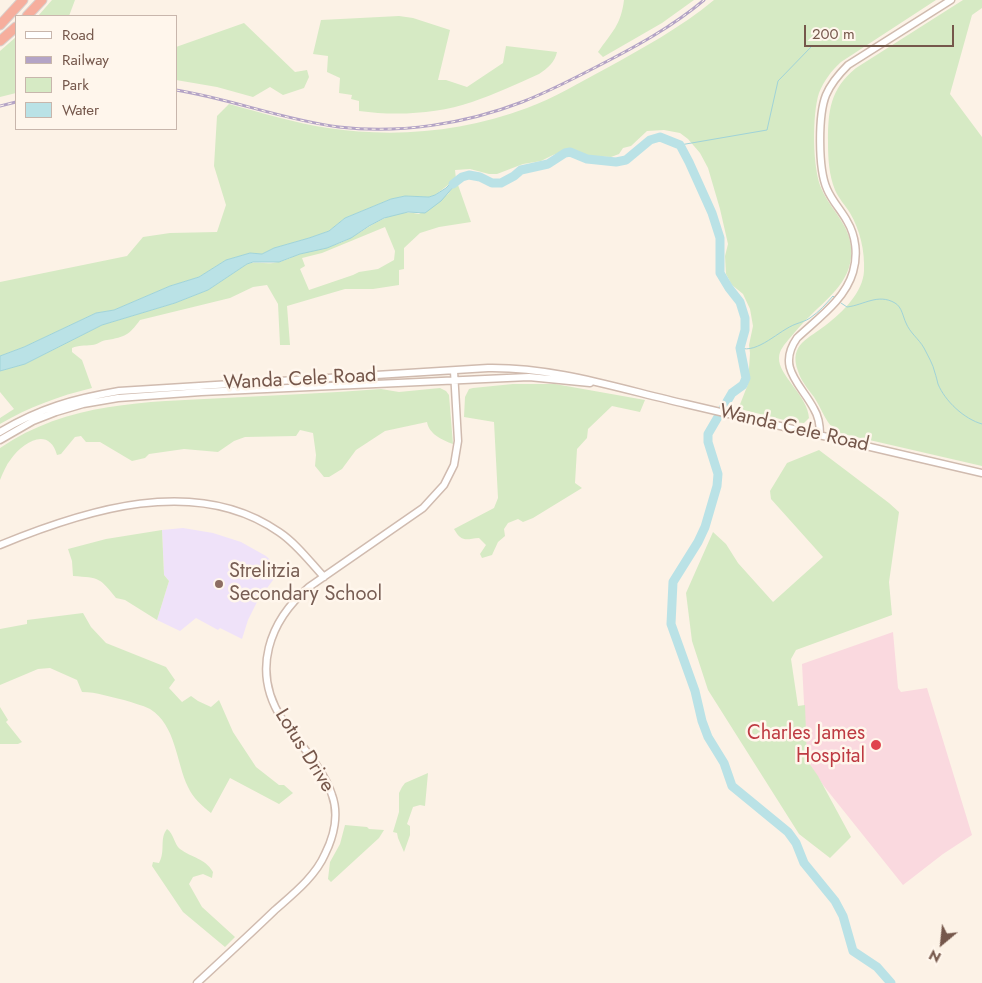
<!DOCTYPE html>
<style>
body{margin:0}
#map{position:relative;width:982px;height:983px;overflow:hidden;background:#fcf2e6;font-family:Jost,sans-serif}
canvas{display:block}
.legend{position:absolute;left:15px;top:15px;width:162px;height:115px;box-sizing:border-box;background:#fff6ec;border:1px solid #c8b6ac;margin:0;padding:6px 9px;list-style:none;font-size:15px;color:#75574b}
.legend li{display:flex;align-items:center;gap:10px;height:25px}
.legend b{width:25px;border:1px solid #c8b6ac}
.north{position:absolute;left:917px;top:918px;width:50px;height:50px;-webkit-text-stroke:4px #fff6ec;paint-order:stroke;rotate:208deg;font-size:14px;font-weight:700;line-height:20px;text-align:center;color:#75574b}
.north::after{content:'';display:block;margin:auto;width:18px;height:22px;background:#75574b;clip-path:polygon(50% 0,100% 100%,50% 72%,0 100%)}
.scale{position:absolute;left:804px;top:25px;width:150px;height:22px;box-sizing:border-box;border:2px solid #75574b;border-top:0;padding-left:6px;font-size:15px;line-height:18px;white-space:nowrap;color:#75574b;-webkit-text-stroke:4px #fff6ec;paint-order:stroke}
</style>
<div id="map">
<canvas width="982" height="983"></canvas>
<ul class="legend">
<li><b style="height:6px;background:#fff"></b>Road</li>
<li><b style="height:6px;background:#b4a4c6"></b>Railway</li>
<li><b style="height:14px;background:#d6eac4"></b>Park</li>
<li><b style="height:14px;background:#bae2e6"></b>Water</li>
</ul>
<div class="north">N</div>
<div class="scale">200 m</div>
</div>
<script>
const context = document.querySelector('canvas').getContext('2d');
context.lineJoin = 'round';
function fill(path, color) {
  context.fillStyle = color;
  context.fill(path, 'evenodd');
}
function strokePath(path, color, width, dash) {
  context.strokeStyle = color;
  context.lineWidth = width;
  context.lineCap = dash ? 'butt' : 'round';
  context.setLineDash(dash || []);
  context.stroke(path);
}
function drawText(font, color, halo, rows, align = 'center') {
  context.font = font + ' Jost,sans-serif';
  context.lineWidth = 5;
  context.setLineDash([]);
  context.textBaseline = 'middle';
  context.strokeStyle = halo;
  context.fillStyle = color;
  for (const [text, x, y, turn = 0] of rows) {
    context.save();
    context.translate(x, y);
    context.rotate((+turn || 0) * Math.PI / 180);
    context.textAlign = isNaN(turn) ? turn : align;
    if (halo) context.strokeText(text, 0, 0);
    context.fillText(text, 0, 0);
    context.restore();
  }
}
fill(new Path2D(`
 M183,528l30,5 28,9 25,14 16,15 -9,9 -16,22 -9,18 -6,19 -22,-11 -2,2 -22,-12 -16,13 -23,-11 12,-39 -5,-6 -2,-45z`), '#efe2f9');
fill(new Path2D(`
 M893,632l5,56 3,4 26,-4 45,147 -29,19 -40,31 -80,-100 -16,-25 -5,-96z`), '#fad9df');
fill(new Path2D(`
 M52,0h23l-6,16h-31z
 M624,0h70l-32,23 -59,34 -5,-5c14,-20 23,-27 26,-52z
 M714,0h222l-95,62c-10,9 -17,19 -22,31 -7,21 -7,77 3,97 9,20 27,34 29,57 3,32 -21,49 -41,69 -8,7 -14,15 -21,23 -4,5 -10,11 -10,19 -1,17 29,38 30,60l-5,5 -12,-1 -48,-12 -5,-3 9,-23 2,-31 -1,-8 4,-19 -3,-17 -7,-15 -11,-9 -6,-11 -1,-18 3,-12 -8,-35 -12,-41 -8,-15 -12,-14 -8,-6 -16,-3 -17,1 -16,15 -8,2 -4,6 -8,3 -20,-1 -22,-6 -16,5 -12,6 -18,3 -26,10h-8l-19,-5 -15,1 1,9 -21,16 -6,2 -24,-1 -14,3 -46,19 -16,13 -20,7 -35,10 -12,6 -12,-1 -24,7 -27,17 -29,9 -56,24 -18,3 -72,34 -24,9v-74l127,-26 16,-19 27,-4 47,-1 9,-27 -12,-39 3,-50 12,-12c33,9 66,19 99,24 66,10 136,4 199,-20 27,-10 52,-25 78,-39 38,-21 75,-41 109,-69z
 M963,0h19v8l-10,7 -22,79 32,43v329l-143,-33c-13,-8 -17,-24 -25,-36 -6,-8 -13,-16 -16,-26 -10,-27 12,-33 28,-46 17,-13 37,-33 38,-54 1,-20 -4,-41 -14,-58 -5,-8 -11,-14 -15,-23 -6,-15 -7,-31 -7,-48 0,-31 2,-53 28,-74z
 M399,16l14,2 37,12 -12,50h8l21,7 36,-24 3,-17 51,6c-2,10 -9,16 -18,22 -22,10 -44,20 -67,28 -35,12 -76,14 -113,9v-10l-8,-2 1,-4 -13,-2 1,-15 -13,-6 1,-16 -15,-2 8,-34z
 M244,23l51,49 12,-2 2,7 -5,11 -21,7 -13,-8 -17,10 -36,-10 -41,-7v-33z
 M16,37v56l-16,4v-46z
 M457,182l14,40 -32,5 -19,6 -16,15v21l-5,1v15l-26,4h-28l-58,17 3,39h-10l-2,-41 -11,-19 -14,2 -23,11 -90,22c-11,15 -15,17 -33,20 -5,0 -10,5 -15,5 -8,1 -13,0 -20,3v4l10,8 10,28c-33,8 -63,19 -92,36v-6l14,-9 -14,-17v-21l25,-7 77,-39 73,-22 33,-13 39,-26c10,-3 21,1 31,-2 8,-1 15,-6 22,-8 17,-5 36,-7 52,-17 22,-12 40,-29 67,-23l29,-20zM385,227l10,24 -1,9 -16,9 -19,3 -6,3 -44,15 -9,-21 5,-3 -3,-8 20,-5z
 M513,384h42l90,16 -5,12 -28,-6 -24,23 -1,9 -10,11 -2,34 7,5 -49,30 -10,4 -5,-3 -10,4 -4,6 1,7 -7,6 -6,13 -10,3 -2,-4 6,-9 -7,-7c-13,1 -17,5 -25,-9l40,-21 4,-10 -4,-76 -30,-5 1,-20 4,-8 4,-1z
 M440,388l6,3 3,4 4,49c-11,-4 -24,-10 -26,-22l-42,9 -29,19 -14,19 -13,8h-5l-9,-11 1,-11 -3,-22 -13,-3 -4,6 -51,1 -11,4 -16,11 -34,-3 -35,5 -4,4 -13,3 -32,-19h-14l-5,-6 -6,1 -14,17 -4,1c-8,-29 -34,-13 -46,4 -5,6 -8,14 -11,21v-32c67,-46 146,-46 224,-50 52,-3 105,-5 157,-9l18,3z
 M819,450l70,53 10,9 -10,70 3,33 -96,35 -5,9 7,47 7,-1 2,55 11,16 33,61 -21,21 -31,-24 -91,-144 -16,-49 -6,-48 27,-61 13,12 12,19 35,39 50,-45 -52,-58 -1,-8 17,-28z
 M162,530l2,45 5,6 -12,39 -32,-20 -9,-2c-17,-21 -16,-20 -43,-22l-1,-15 -4,-12 38,-10z
 M83,613l8,14 15,16 60,24 9,13 -6,8 13,14 9,-6 7,5 13,6 8,-7 14,32 23,35 23,18h5l9,8 -14,11 -49,-26 -19,35c-9,-7 -18,-15 -23,-26 -12,-25 -12,-62 -38,-78 -8,-4 -17,-6 -26,-9 -14,-3 -27,-8 -42,-8l-5,-12 -27,-12 -12,1 -38,16v-56l27,-5v-4z
 M0,707l8,13 -2,2 16,20 -4,2h-18z
 M428,773l-3,33 -5,-1 -7,2 -6,17 3,2v9l-6,17 -6,-14 -1,-5 -4,-1 6,-20v-19l3,-6 3,-4z
 M345,825l22,2 2,2 15,1 -5,8 -48,44 -3,-3 2,-17 10,-18z
 M167,829c7,5 7,15 13,20 12,9 25,9 33,23l-1,6 -9,-4 -10,3 -4,7 13,23 33,30 -10,10 -42,-35 -31,-46 1,-4 6,1c7,-12 0,-24 8,-34z`), '#d6eac4');
const water = new Path2D(`
 M462,177l-21,24 -16,12 -17,-1 -24,6 -15,8 -18,12 -24,10 -27,6 -21,8h-26l-6,2 -39,26 -33,13 -73,22 -77,39 -25,7v-15l24,-9 72,-34 18,-3 56,-24 29,-9 27,-17 24,-7 12,1 12,-6 35,-10 20,-7 16,-13 46,-19 14,-3 24,1 6,-2 11,-7 9,-9z`);
fill(water, '#bae2e6');
strokePath(water, '#a0d3d8', 1);
strokePath(new Path2D(`
 M680,145l87,-15 11,-49 33,-34
 M841,303l6,4c17,-2 31,-14 48,-4 7,4 8,14 11,20 4,10 13,16 18,25 4,8 9,16 11,25 1,3 2,7 3,11 7,17 26,35 44,40
 M740,348c18,6 39,-18 56,-24 5,-2 10,-3 14,-6 9,-6 16,-14 23,-22l1,1`), '#a0d3d8', 1);
strokePath(new Path2D(`
 M453,184l9,-7 7,-2 11,2 12,6h9l13,-7 7,-6 27,-6 17,-11 5,-1 17,7 29,3 10,-2 24,-20 10,-3 20,8 9,17 23,51 8,25v35l9,15 11,14 5,16v12l-5,18 6,30 -3,7 -11,8 -24,41v8l10,32 -1,12 -12,41 -7,15 -25,40 -2,42 24,67 7,30 6,16 16,26 8,23 56,46 8,11 8,20 31,38 8,15 10,35 24,16 14,16`), '#bae2e6', 9);
const minor = new Path2D(`
 M0,432c40,-24 73,-33 119,-41l369,-23c68,-1 132,21 198,36 98,23 197,46 296,69
 M820,435c0,-9 -1,-18 -6,-26 -13,-25 -38,-41 -17,-71 20,-19 48,-38 56,-66 5,-17 3,-36 -6,-51 -6,-11 -15,-20 -20,-32 -9,-20 -9,-74 -1,-94 5,-12 13,-21 22,-30l103,-65
 M0,440l33,-19 23,-9 27,-8 35,-6 83,-6 328,-15 61,6
 M0,545c85,-35 196,-71 279,-13 18,12 31,30 45,45
 M197,983c26,-24 52,-48 78,-73 18,-16 40,-33 50,-56 9,-18 14,-40 7,-59 -8,-26 -35,-54 -50,-76 -31,-48 -13,-98 27,-132l114,-79 21,-23 10,-20 4,-24 -4,-70`);
const highway = new Path2D(`
 M27,16l15,-16
 M0,25l23,-25
 M0,41l16,-14`);
strokePath(minor, '#d0bbaf', 9);
strokePath(highway, '#d8d0cd', 11);
strokePath(minor, '#fff', 6);
strokePath(highway, '#f6ae9d', 9);
const rail = new Path2D(`
 M176,90c55,9 108,30 163,37 61,7 126,-3 183,-25 26,-10 51,-23 76,-36 37,-19 74,-39 106,-66
 M0,106l16,-4`);
strokePath(rail, '#b4a4c6', 3);
strokePath(rail, '#fff6ec', 1, [4]);
for (const [x, y, r, color] of [
 [219,584,5,"#8d6e63"],
 [876,745,6,"#e0444e"]
]) {
  const dot = new Path2D();
  dot.arc(x, y, r, 0, 2 * Math.PI);
  context.fillStyle = color;
  context.fill(dot);
  strokePath(dot, '#fff6ec', 2);
}
drawText('20px', '#75574b', '#fff6ec', [
 ["Wanda Cele Road",300,380,-3],
 ["Wanda Cele Road",794,429,13],
 ["Lotus Drive",304,751,58]
]);
drawText('20px', '#785e54', '#fff6ec', [
 ["Strelitzia",229,572],
 ["Secondary School",229,595]
], 'left');
drawText('20px', '#be3a42', '#fff6ec', [
 ["Charles James",865,734],
 ["Hospital",865,757]
], 'right');
</script>
